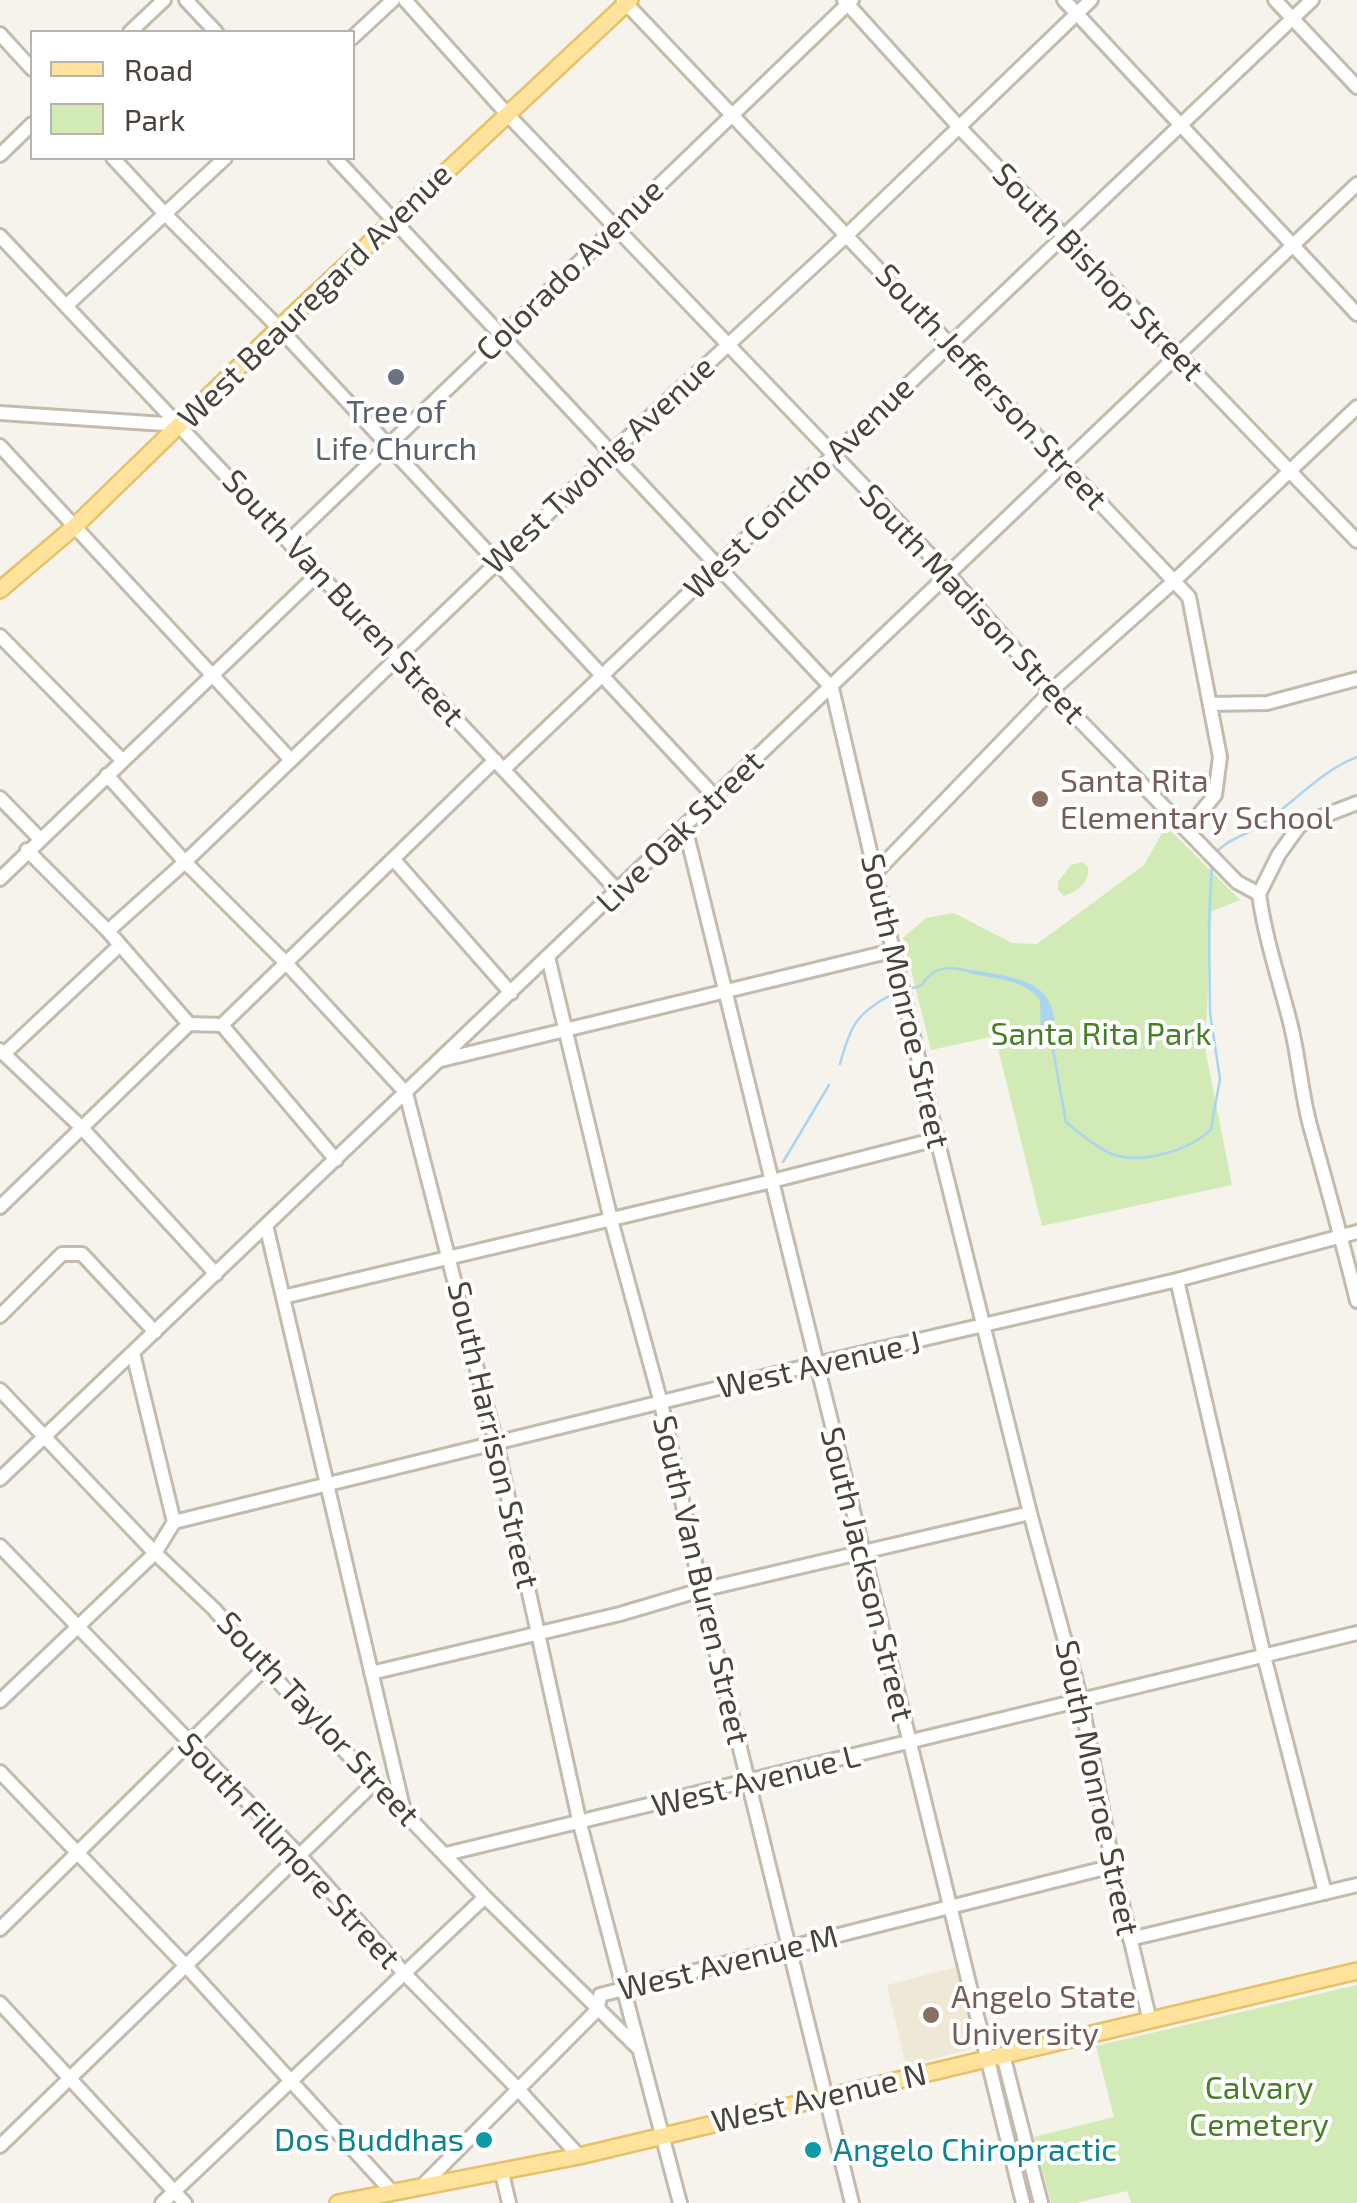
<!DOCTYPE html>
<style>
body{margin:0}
#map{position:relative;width:1357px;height:2203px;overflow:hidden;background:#f6f3ec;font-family:"Exo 2",sans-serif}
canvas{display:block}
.legend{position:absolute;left:30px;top:30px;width:325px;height:130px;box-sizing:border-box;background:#fff;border:2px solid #b7b4b0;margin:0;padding:12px 18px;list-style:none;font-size:30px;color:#4b4439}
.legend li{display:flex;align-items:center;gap:20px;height:50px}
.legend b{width:50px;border:2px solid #b7b4b0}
</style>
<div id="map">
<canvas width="1357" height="2203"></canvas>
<ul class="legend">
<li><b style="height:12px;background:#ffe39c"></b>Road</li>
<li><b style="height:28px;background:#d2eab5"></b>Park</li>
</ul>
</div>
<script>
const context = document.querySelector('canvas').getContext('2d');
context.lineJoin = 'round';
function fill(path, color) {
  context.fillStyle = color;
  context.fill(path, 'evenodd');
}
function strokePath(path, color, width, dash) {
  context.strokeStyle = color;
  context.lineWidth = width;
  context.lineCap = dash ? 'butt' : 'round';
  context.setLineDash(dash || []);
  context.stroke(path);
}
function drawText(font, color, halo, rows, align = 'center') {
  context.font = font + ' "Exo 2",sans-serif';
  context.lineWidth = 8;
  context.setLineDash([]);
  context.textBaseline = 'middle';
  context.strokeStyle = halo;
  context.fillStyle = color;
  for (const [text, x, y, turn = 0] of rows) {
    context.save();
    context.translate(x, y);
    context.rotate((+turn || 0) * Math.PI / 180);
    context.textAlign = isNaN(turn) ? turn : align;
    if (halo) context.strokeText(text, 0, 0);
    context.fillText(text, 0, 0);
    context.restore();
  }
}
fill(new Path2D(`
 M957,1967l18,81 -69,18 -19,-81z`), '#efe8d6');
fill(new Path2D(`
 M1166,826l74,74 -28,11 -7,137 27,137 -190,41 -47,-190 -64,14 -28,-112 23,-20 28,-5 58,30 25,1 107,-79z
 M1083,862l5,5c3,15 -12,25 -24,29l-6,-6v-8l13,-17z
 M1357,1985v218h-226l-4,-12 -52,12h-24l-17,-66 80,-20 -18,-71z`), '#d2eab5');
fill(new Path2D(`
 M972,970c42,8 84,8 83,61l-14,2 -1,-33c-17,-21 -43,-21 -68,-26z`), '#a9d4f2');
strokePath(new Path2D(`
 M1215,854c13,-16 30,-18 46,-29 33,-22 58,-53 96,-68
 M913,988c17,-6 3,1 15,-11 12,-13 29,-9 44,-5
 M1050,1033l16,89c13,11 31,26 46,32 29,11 79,-4 99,-25l9,-50 -10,-66 -1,-91 3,-60
 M840,1064c10,-37 16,-51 51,-69
 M783,1162l46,-77`), '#a9d4f2', 2.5);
const minor = new Path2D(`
 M186,0l30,32
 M405,0l102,114 441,460 103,117 186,191 22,12c6,44 20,85 31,128 9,35 11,72 21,107 16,57 32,114 46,172
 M623,0l566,597 31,160 -5,38 -28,34
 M844,0l115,127 398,414
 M1064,0l293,314
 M1275,0l82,87
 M130,32l34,-32
 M0,34l32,35
 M352,38l41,-38
 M0,155l32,-31
 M113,158l52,56 114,114 437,470
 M335,158l497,530 105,451 93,374 51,187 32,166 37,155
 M0,236l618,655
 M66,306l159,-148
 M0,413l180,12
 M0,446l290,313
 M289,541l563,-541
 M0,636l123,125
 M1211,704l56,-1 90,-24
 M504,769l808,-769
 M107,775l78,87 102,102 119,129 90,350 84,381 100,379
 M0,798l40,41
 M685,827l338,1376
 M27,850l81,81 81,93
 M395,861l116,132
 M875,873l176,-182 122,-109 184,-175
 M0,879l319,-306
 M1259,894l20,-40 21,-29 57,-22
 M108,931l77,-69 425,-408 238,-220 243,-234
 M548,957l63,263 50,183 40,187 151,613
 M222,1025l114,135
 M0,1050l82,78 134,146
 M4,1054l116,-109
 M441,1060l455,-110
 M0,1207l189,-183 33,1 273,-265
 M266,1225l137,582
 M1177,1280l87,376 61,237
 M283,1297l489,-116 165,-42
 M0,1316l62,-62h20l73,78
 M133,1353l41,169
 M0,1390l155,163 59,56 51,59 220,229 153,151
 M0,1479l1357,-1295
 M0,1546l300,310 103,116 114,116 62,68
 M371,1673l249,-59 81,-24 329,-77
 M0,1701l155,-148 19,-31 642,-158 361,-84 180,-48
 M0,1772l187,195 206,226
 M446,1854l911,-221
 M0,1929l265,-261
 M1130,1939l227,-54
 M0,2003l185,200
 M1003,2055l38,148
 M0,2146l376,-365
 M502,2173l7,30
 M422,2186l176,-177 2,-14 513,-129
 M162,2203l323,-306`);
const major = new Path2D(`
 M0,590l74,-63 205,-199 351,-328
 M338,2203l241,-47 778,-185`);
strokePath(minor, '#c2bbae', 18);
strokePath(major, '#e6c16a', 20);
strokePath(minor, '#fff', 12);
strokePath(major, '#ffe39c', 15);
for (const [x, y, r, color] of [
 [396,377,10,"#6b7280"],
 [1040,799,10,"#8d6e63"],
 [931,2015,10,"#8d6e63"],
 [484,2140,10,"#0f9aa8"],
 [813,2150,10,"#0f9aa8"]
]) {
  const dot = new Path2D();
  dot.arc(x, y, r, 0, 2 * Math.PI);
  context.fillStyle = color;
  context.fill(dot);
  strokePath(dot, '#fff', 4);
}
drawText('32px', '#4b4439', '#fff', [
 ["Colorado Avenue",570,270,-44],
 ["South Bishop Street",1098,272,46],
 ["West Beauregard Avenue",315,296,-44],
 ["South Jefferson Street",991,387,47],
 ["West Twohig Avenue",599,465,-43],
 ["West Concho Avenue",799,488,-44],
 ["South Van Buren Street",343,598,47],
 ["South Madison Street",972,604,47],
 ["Live Oak Street",680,832,-44],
 ["South Monroe Street",905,1001,77],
 ["West Avenue J",819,1365,-13],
 ["South Harrison Street",493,1435,77],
 ["South Jackson Street",867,1574,76],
 ["South Van Buren Street",701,1580,77],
 ["South Taylor Street",318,1719,47],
 ["West Avenue L",756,1781,-14],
 ["South Monroe Street",1097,1788,78],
 ["South Fillmore Street",289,1851,47],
 ["West Avenue M",728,1963,-14],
 ["West Avenue N",819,2098,-13]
]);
drawText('32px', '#5b616d', '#fff', [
 ["Tree of",396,412],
 ["Life Church",396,449]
]);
drawText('32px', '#785e54', '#fff', [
 ["Santa Rita",1060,781],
 ["Elementary School",1060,818],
 ["Angelo State",951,1997],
 ["University",951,2034]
], 'left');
drawText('32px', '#4a7f2a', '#fff', [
 ["Santa Rita Park",1101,1034],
 ["Calvary",1259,2088],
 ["Cemetery",1259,2125]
]);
drawText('32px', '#0d838f', '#fff', [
 ["Dos Buddhas",464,2140],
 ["Angelo Chiropractic",833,2150,"left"]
], 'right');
</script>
